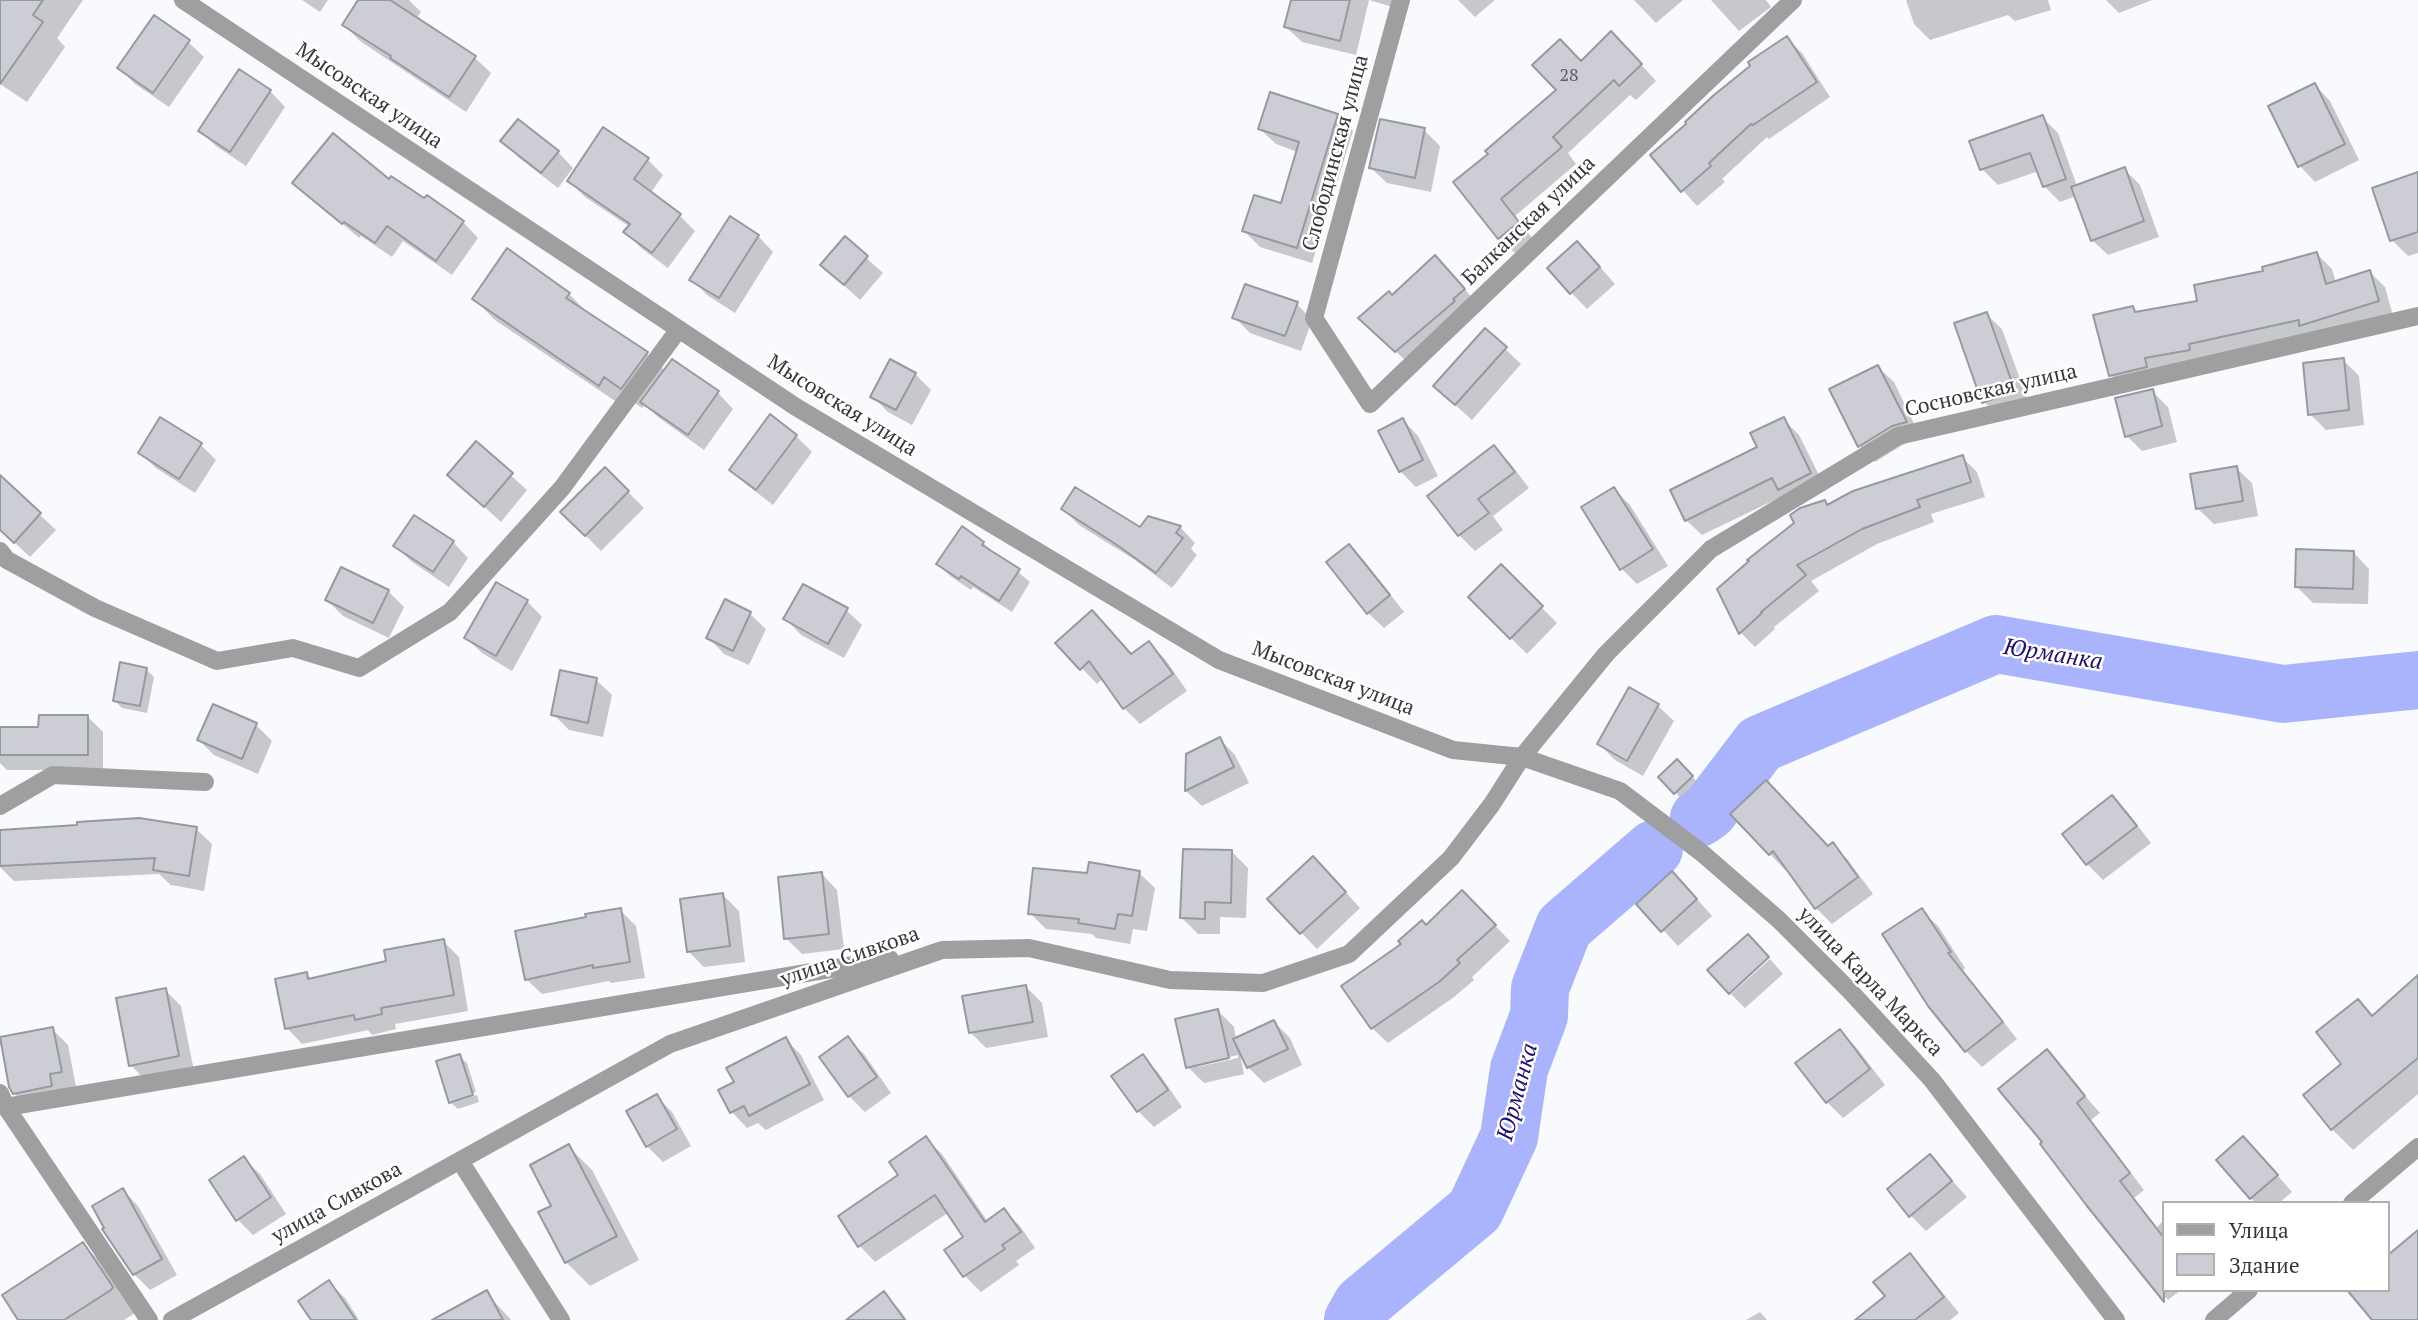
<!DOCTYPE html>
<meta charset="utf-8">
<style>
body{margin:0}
#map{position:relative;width:2418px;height:1320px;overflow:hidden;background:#f9fafe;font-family:"PT Serif",serif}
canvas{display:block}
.legend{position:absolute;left:2162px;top:1201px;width:228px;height:91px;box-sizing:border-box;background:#fff;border:2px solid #afafb0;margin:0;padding:9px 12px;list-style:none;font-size:21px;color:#37373a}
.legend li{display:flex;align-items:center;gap:14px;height:35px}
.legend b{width:35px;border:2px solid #afafb0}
</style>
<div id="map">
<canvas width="2418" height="1320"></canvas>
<ul class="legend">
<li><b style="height:9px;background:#9da09e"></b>Улица</li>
<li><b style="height:19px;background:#cdced5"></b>Здание</li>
</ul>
</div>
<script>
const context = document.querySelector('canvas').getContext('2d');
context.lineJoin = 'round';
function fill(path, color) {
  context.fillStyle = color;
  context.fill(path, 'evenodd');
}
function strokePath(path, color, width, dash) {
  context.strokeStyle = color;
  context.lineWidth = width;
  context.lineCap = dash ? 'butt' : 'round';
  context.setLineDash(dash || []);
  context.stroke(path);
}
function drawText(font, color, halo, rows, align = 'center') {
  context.font = font + ' "PT Serif",serif';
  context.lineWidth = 5;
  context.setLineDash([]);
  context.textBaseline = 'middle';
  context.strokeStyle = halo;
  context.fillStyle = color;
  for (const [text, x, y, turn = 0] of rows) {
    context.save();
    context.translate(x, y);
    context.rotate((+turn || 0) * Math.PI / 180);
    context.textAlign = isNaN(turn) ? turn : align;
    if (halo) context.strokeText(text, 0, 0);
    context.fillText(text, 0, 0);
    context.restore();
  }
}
fill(new Path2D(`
 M0,0h83l-26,38 8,9 -38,55 -27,-18z
 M302,0h26l-8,12z
 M360,0h49l12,12 -5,7 59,39 16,15 -25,39 -106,-71 -16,-16z
 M1292,0h106l-2,8 -27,-8 -13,55 -54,-13 -16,-15z
 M1458,0h37l-20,17z
 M1634,0h49l-27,23z
 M1711,0h55l5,7 -32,24z
 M1906,0h142l3,10 -36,11 -7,-6 -78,25 -16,-16z
 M2106,0h46l-33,13z
 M1787,38l15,15 28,44 -61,42 -2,-2 -45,42 3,3 -28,24 -45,-50z
 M188,42l16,15 -35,50 -34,-23 -16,-16z
 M1627,49l29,32 -20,19 -6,-5 -62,58 8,11 -61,52 18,23 -18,14 -16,-15 -9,-84 68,-63 23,-29z
 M2315,85l15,16 29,59 -44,22 -15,-16z
 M270,91l15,16 -39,59 -30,-20 -16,-15z
 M1337,116l16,15 -41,132 -52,-16 -16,-16 38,-26 16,-53 -22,-8 -16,-15z
 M2042,117l16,16 19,53 47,-17 16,16 19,52 -51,18 -16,-15 -16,-44 -16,6 -16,-16 -5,-15 -41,14 -16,-16z
 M1424,130l16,16 -9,46 -44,-9 -16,-15z
 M503,141l55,11 15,16 -15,20 -40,-31z
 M647,159l16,16 -13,19 29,21 16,16 -27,37 -27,-20 -15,-16 4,-5 -45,-30 -16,-16z
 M2418,174v79l-10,3 -16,-16 -17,-51z
 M389,182l74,40 15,16 -26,37 -49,-34 -11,16 -31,-21 -2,2 -64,-55z
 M758,236l15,16 -38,61 -28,-18 -15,-16z
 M845,239l38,34 -23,27 -22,-20z
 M508,251l61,43 21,21 57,38 18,18 8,-10 45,32 15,16 -29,41 -46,-33 -13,-12 -3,3 -16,-11 -5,8 -126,-85 -21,-21z
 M2317,254l15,15 4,14 34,-11 15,15 8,29 -267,74 -15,-15 22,-67 5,5 61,-11 66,-29z
 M1593,259l22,25 -28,25 -38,-40z
 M1451,273l28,33 -67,60 -36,-32 16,-37z
 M1297,304l15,16 -11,31 -51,-18 -16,-16z
 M1986,314l16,15 28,78 -30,10 -16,-15z
 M1485,330l36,34 -49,56 -21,-19z
 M2343,360l16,16 5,49 -38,5 -16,-16z
 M1878,367l16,15 27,56 -12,3 -34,21 -16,-16z
 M915,374l16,16 -19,35 -24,-13 -16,-16z
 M2152,391l16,16 9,35 -35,9 -15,-15z
 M1783,419l16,16 27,54 -41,6 -83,40 -16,-15 74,-72z
 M1403,420l15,16 20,40 -22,11 -16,-16z
 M796,436l16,16 -39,53 -26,-20 -16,-15z
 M200,444l16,16 -21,33 -39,-25 -16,-15z
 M476,444l51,46 -26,32 -52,-47z
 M1494,447l16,16 19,25 -36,28 10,14 -28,21 -16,-16z
 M1962,457l15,15 8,25 -54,17 3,8 -57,22 -66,37 8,10 -45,36 1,2 -20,18 -15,-15 88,-125z
 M2236,468l16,15 6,33 -44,8 -16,-15z
 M605,469l39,39 -43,43 -39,-39z
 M2,479l54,51 -26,27 -30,-28v-48z
 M1614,489l16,16 38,61 -31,18 -15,-15z
 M1063,509l78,21 39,-3 15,16 -4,6 6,6 -25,33 -37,-28 -56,-35z
 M453,542l15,16 -19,29 -38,-26 -16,-15z
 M983,543l47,39 -18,30 -39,-25 -2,3 -21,-14 -12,-12z
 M1349,546l16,16 39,50 -20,16 -16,-15z
 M2354,553l15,16 -1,35 -55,-1 -16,-16z
 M1501,567l56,56 -30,31 -57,-57z
 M388,591l16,16 -15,31 -46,-22 -16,-16z
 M527,601l15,16 -30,54 -30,-18 -16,-15z
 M725,602l25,12 16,15 -17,36 -25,-11 -15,-16z
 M846,610l16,15 -18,33 -43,-23 -15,-16z
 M1058,643l74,12 17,-12 16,16 22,32 -47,33 -16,-16 -21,-30 -6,6z
 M146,669l8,8 -7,36 -25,-5 -7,-7z
 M596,680l16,15 -9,42 -34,-7 -16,-16z
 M1658,706l16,15 -31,55 -28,-16 -16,-16z
 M87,716l16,16v38h-96l-7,-7v-35l40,1z
 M256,725l16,16 -14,33 -44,-19 -15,-15z
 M1220,739l15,16 14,28 -47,23 -16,-15 2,-36z
 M1677,761l31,32 -17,16 -30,-32z
 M2112,797l16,16 23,30 -48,37 -16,-16 -23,-30z
 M1733,814l95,34 5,-3 15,15 25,34 -41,30 -16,-16 -29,-40 -2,2z
 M196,829l16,15 -8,47 -33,-6 -12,-11 -145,7 -14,-14v-35z
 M1232,852l16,16 -2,50 -26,-1v17h-22l-16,-16z
 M1139,873l16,15 -8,43 -14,-2 -3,15 -34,-6 -4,-4 -46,-5 -16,-16 59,-38z
 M822,874l15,16 7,59 -42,5 -16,-16z
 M1329,874l31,34 -43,41 -48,-50z
 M1688,889l24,27 -34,30 -39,-42z
 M723,895l16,16 6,51 -41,5 -16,-16z
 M1478,908l32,33 -38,36 2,3 -20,17 -66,46 -16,-15 54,-101z
 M620,910l16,16 9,52 -34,5 -2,-2 -67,13 -16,-15z
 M1922,911l16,15 27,42 -2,2 54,69 -35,28 -16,-16 -36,-46z
 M443,941l16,16 9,54 -73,13 1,5 -24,6 -4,-5 -66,14 -15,-16 20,-54 5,6 76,-18z
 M1770,959l13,15 -38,34 -14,-14z
 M1026,987l16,16 6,34 -62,11 -16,-16z
 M165,990l16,16 13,65 -48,10 -15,-16z
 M2418,995v99l-65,56 -21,-21 -27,-34 38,-31 15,-63 16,16z
 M1218,1011l16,16 2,12 38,-17 16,16 12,27 -38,18 -16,-16 -9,-17 5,24 -40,9 -16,-16zM1238,1055v3l-41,9v-3z
 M52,1029l16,16 8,42 -46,22 -16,-16z
 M1840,1031l16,16 29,38 -42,33 -16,-16z
 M785,1039l16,16 23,45 -58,30 -8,-7 -11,5 -15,-16 4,-29z
 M848,1039l16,15 27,39 -26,19 -16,-16z
 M2047,1052l53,61 -9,7 53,70 -10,8 23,29 5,-5 2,2v66h17l-13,10 -15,-16z
 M459,1056l8,7 9,29 -24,8v3l25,-8 2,7 -21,7 -8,-7z
 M1142,1057l16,15 24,35 -28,20 -16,-16z
 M656,1096l16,16 19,34 -28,16 -16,-16 -19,-34z
 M926,1139l16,15 46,68 16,-12 16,16 15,22 -19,13 3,4 -38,27 -16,-16 -18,-26 19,-13 -17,-25 -74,50 -15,-16 40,-71z
 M569,1147l23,23 47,90 -49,26 -24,-24 -12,-55z
 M2259,1154l33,38 -13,11h-23l-5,-5z
 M1930,1156l37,41 -41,34 -16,-16z
 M244,1159l16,15 26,40 -33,21 -16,-16z
 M123,1190l15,16 39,69 -27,15 -16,-16z
 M83,1244l23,24 29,45 -11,7h-103z
 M1910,1255l15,16 34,42 -9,7h-74z
 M329,1283l16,15 14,22h-46z
 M486,1292l25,28h-67z
 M884,1294l15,15 8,11h-37z
 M1760,1312l7,8h-21z`), '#0003');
strokePath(new Path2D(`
 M1699,818l10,-7 51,-67 236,-100 287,50 135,-14
 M1353,1320l9,-16 113,-94 34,-73 10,-68 20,-53 1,-28 24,-61 90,-78`), '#aab4fc', 58);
const building = new Path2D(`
 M0,0h43l-10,15 10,7 -43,62z
 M358,0h32l86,56 -27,41 -59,-39 1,-2 -49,-31z
 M1291,0h59l-10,41 -56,-14z
 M154,15l36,25 -37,53 -36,-25z
 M1611,31l31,33 -23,22 -5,-6 -61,57 9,10 -61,52 18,23 -21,17 -45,-57 35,-28 -3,-3 71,-61 -24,-25 28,-26 21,22z
 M1787,36l30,46 -64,43 -2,-1 -42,39 2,3 -30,26 -31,-37 36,-31 -1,-2 29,-27 36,-29 -2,-4z
 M239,69l32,21 -41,62 -32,-21z
 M2315,83l30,61 -47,23 -30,-61z
 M1270,92l68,22 -41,134 -55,-17 12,-36 27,8 18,-61 -41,-13z
 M2043,115l23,64 -23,8 -13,-34 -50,17 -11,-29z
 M518,119l41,32 -18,22 -41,-32z
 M1380,119l45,9 -10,50 -46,-10z
 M603,127l46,31 -15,21 47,35 -29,39 -29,-21 7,-8 -63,-43z
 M333,133l56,46 2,-3 33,22 3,-3 37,26 -28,40 -49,-35 -12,17 -31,-21 -2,2 -50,-41z
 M2125,167l19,54 -53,20 -20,-54z
 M2418,172v60l-28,9 -18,-53z
 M730,216l29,19 -40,63 -30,-18z
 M845,236l23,20 -24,29 -24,-20z
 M1577,241l23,26 -30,27 -23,-26z
 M507,248l63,45 -4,5 82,54 -27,37 -17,-12 -5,9 -127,-87z
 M2317,252l9,32 44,-14 9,31 -80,25v-6l-110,24 1,6 -45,8 2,9 -38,9 -16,-61 40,-9 2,6 62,-11 -3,-16 69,-14 -1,-4z
 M1435,255l30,34 -12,10 2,2 -60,51 -37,-34 31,-27 3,4z
 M1245,284l53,18 -13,34 -53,-18z
 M1987,312l28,79 -33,12 -28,-80z
 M1485,328l22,19 -52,58 -22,-19z
 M2344,358l5,52 -41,5 -5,-52z
 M672,359l47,32 -31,44 -48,-33z
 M890,359l26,14 -20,37 -26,-13z
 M1878,365l29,57 -15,4 -34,21 -29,-58z
 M2153,389l9,37 -37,11 -10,-39z
 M770,414l27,21 -41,55 -27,-20z
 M160,417l42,26 -23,36 -41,-26z
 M1784,417l27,56 -33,17 -6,-12 -87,43 -15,-31 87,-43 -7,-14z
 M1403,418l20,42 -24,12 -21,-41z
 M476,441l37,32 -29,34 -37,-32z
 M1494,445l21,27 -37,27 11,14 -31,23 -31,-40z
 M1963,455l8,27 -54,18 3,7 -58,22 -65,36 9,10 -45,37 1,1 -23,21 -22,-45 32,-28 -2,-1 47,-37 -4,-8 10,-7 25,-8 2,5 26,-14z
 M2237,466l6,35 -47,8 -6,-35z
 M605,467l24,24 -44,45 -25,-24z
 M0,475l41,38 -27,30 -14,-13z
 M1075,487l65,40 8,-11 33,10 -5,7 7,5 -27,35 -39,-28 -56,-36z
 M1614,487l39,62 -33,21 -39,-63z
 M414,515l40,26 -21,31 -40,-26z
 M962,526l22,16 -2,3 38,24 -21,32 -38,-25 -2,3 -23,-15z
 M1349,544l41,51 -23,19 -41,-52z
 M2296,549l58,2 -1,38 -58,-2z
 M1501,564l42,42 -33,33 -42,-42z
 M341,567l48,23 -16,33 -48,-23z
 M496,582l32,18 -32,56 -32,-18z
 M803,584l45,24 -20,36 -45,-25z
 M725,599l26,13 -18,39 -27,-13z
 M1092,610l39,44 18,-13 24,33 -50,35 -34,-48 -9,9 -25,-27z
 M120,662l27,6 -7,38 -27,-5z
 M560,670l37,8 -9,45 -37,-8z
 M1629,687l30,17 -32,57 -30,-17z
 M213,704l44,19 -15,36 -45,-19z
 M39,715h49v40h-88v-28h38z
 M1220,737l14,30 -49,24 1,-37z
 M1677,759l16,17 -19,18 -16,-17z
 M1766,780l62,66 5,-4 25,35 -43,32 -42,-58 -4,4 -39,-41z
 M2112,795l25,31 -51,39 -24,-31z
 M139,818l58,9 -8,49 -36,-6 2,-12 -155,8v-36l77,-5v-3z
 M1183,849l49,1 -1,53 -26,-1v17l-25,-1z
 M1313,856l33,36 -46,42 -33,-35z
 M1089,862l51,9 -8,45 -14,-2 -3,15 -37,-6 1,-4 -51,-5 5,-46 54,5z
 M1672,871l25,28 -36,33 -25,-28z
 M822,872l7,62 -45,5 -6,-62z
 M1462,890l34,35 -39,35 3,3 -21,19 -68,47 -30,-43 60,-42 -3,-3 24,-21 4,5z
 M723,893l7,53 -43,6 -7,-53z
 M621,908l9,54 -37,6v-3l-68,15 -10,-49 71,-14 -1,-3z
 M1922,908l29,44 -3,1 55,69 -38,30 -37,-46 -46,-72z
 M1748,934l21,23 -40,37 -22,-24z
 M444,939l10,56 -73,13 1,6 -27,6 -1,-5 -69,14 -10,-50 32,-7 1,7 78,-18 -2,-11z
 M2418,975v83l-87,72 -28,-35 38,-31 -25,-32 42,-33 14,17z
 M1026,985l7,37 -64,11 -7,-37z
 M166,988l13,68 -50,10 -13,-68z
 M1218,1009l11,49 -43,10 -11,-49z
 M1274,1020l14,29 -41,19 -14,-29z
 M53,1027l9,45 -12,2 2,12 -39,8 -4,-7 -9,-50z
 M1840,1029l30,40 -44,34 -31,-40z
 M848,1036l29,41 -29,20 -29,-40z
 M786,1037l24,47 -61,32 -5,-10 -14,7 -12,-23 16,-8 -8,-14z
 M2047,1049l38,47 -8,7 53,70 -10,8 44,57v64l-77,-96 -47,-62 2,-2 -44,-53z
 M460,1054l13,41 -24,8 -13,-42z
 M1143,1054l25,36 -31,22 -26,-36z
 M657,1094l20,35 -31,18 -20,-36z
 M926,1136l59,86 19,-14 17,24 -19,13 3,4 -42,28 -19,-27 19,-13 -28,-42 -77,52 -20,-31 60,-41 -9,-13z
 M2243,1136l35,39 -28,24 -34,-39z
 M569,1144l48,92 -52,27 -27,-51 13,-6 -21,-41z
 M1930,1154l22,27 -43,36 -22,-28z
 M244,1156l27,41 -35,24 -27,-41z
 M123,1188l39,71 -29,16 -31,-46 2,-1 -12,-22z
 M2418,1230v90h-46l-25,-30h41v-35z
 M83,1242l30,45 -2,3 -47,30h-46l-16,-25z
 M1910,1253l34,44 -29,23h-60l30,-24 -12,-14z
 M329,1280l27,40h-45l-13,-19z
 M487,1290l16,30h-71z
 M884,1291l21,29h-59z`);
fill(building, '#cdced5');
strokePath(building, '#9799a0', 2);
strokePath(new Path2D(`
 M183,0l613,407 423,253 234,90 69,7 98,34 82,62 77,67 71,71 82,89 184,240
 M1401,0l-87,318 56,86 423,-404
 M0,551l7,9 88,48 122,53 76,-13 66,20 91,-56 112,-124 117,-159
 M0,806l53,-31 152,7
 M0,1093l6,14 143,213
 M6,1107l884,-148
 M460,1161l101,159
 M2352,1203l66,-56
 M172,1320l498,-276 272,-94 87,-2 141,32 93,3 86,-29 102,-96 41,-54 30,-47 84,-103 105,-105 187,-113 520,-120
 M2214,1320l35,-30`), '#9da09e', 18);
drawText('18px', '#5c5d61', null, [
 ["28",1569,76]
]);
drawText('21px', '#37373a', '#fff', [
 ["Мысовская улица",369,96,34],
 ["Слободинская улица",1336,153,-75],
 ["Балканская улица",1529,221,-44],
 ["Сосновская улица",1991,391,-13],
 ["Мысовская улица",842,406,32],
 ["Мысовская улица",1333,679,21],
 ["улица Сивкова",850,957,-19],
 ["улица Карла Маркса",1870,982,46],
 ["улица Сивкова",337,1203,-29]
]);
drawText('italic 23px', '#210f76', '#fff', [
 ["Юрманка",2053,655,9],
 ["Юрманка",1518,1092,-75]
]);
</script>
